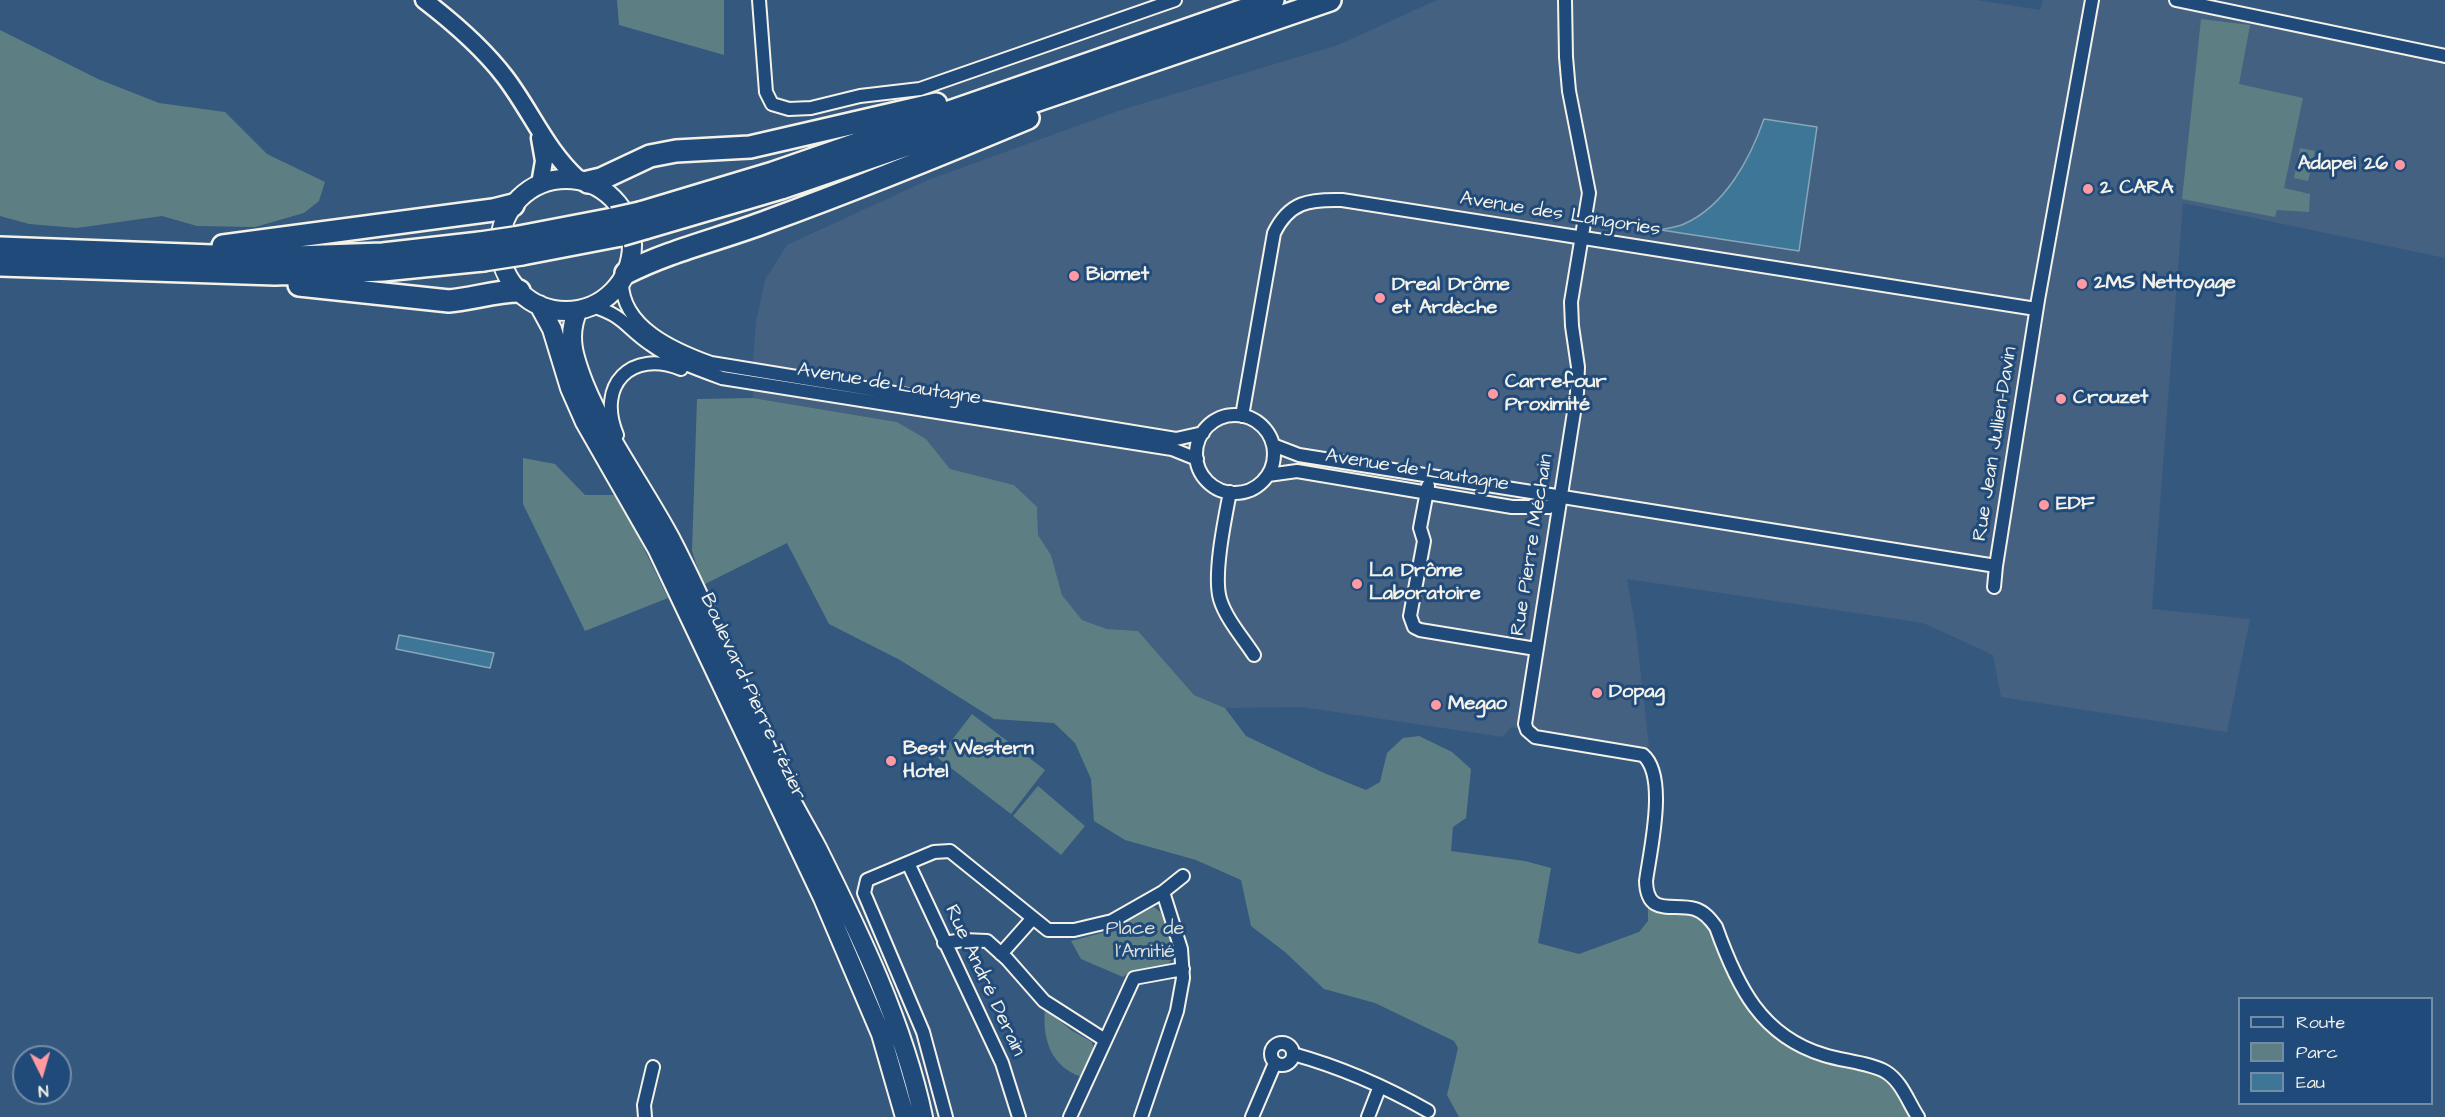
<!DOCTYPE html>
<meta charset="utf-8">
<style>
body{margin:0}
#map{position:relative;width:2445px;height:1117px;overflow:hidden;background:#35587e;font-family:"Architects Daughter",sans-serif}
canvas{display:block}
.legend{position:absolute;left:2238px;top:997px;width:195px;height:108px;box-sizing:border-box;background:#1f4a7a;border:2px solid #748da6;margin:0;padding:8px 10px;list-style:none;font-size:18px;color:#f4f1e8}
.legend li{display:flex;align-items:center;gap:12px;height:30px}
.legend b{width:30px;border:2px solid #748da6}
.north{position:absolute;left:12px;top:1045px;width:60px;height:60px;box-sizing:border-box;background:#1f4a7a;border:2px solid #748da6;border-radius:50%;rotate:175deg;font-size:16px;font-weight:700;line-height:24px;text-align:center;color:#f4f1e8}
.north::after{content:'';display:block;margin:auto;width:21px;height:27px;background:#ff9aa2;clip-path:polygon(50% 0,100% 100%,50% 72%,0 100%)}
</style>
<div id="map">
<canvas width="2445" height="1117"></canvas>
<ul class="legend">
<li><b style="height:8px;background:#1f4a7a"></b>Route</li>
<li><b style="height:16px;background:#5d7f83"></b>Parc</li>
<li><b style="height:16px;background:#3e7698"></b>Eau</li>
</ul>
<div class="north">N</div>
</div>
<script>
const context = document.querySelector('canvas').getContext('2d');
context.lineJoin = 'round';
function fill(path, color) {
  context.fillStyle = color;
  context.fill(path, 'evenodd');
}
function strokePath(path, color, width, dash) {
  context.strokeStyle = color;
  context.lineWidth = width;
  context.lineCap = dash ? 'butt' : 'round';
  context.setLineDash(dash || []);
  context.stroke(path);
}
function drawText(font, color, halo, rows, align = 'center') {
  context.font = font + ' "Architects Daughter",sans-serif';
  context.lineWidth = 6;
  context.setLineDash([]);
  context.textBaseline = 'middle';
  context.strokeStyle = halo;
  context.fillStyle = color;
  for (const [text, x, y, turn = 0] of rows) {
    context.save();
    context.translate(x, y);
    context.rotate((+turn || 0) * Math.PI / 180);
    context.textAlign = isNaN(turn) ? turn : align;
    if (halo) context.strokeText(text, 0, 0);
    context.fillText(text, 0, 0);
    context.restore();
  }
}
fill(new Path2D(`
 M1437,0h540l63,10 3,-10h170l5,3 227,46v209l-262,-55 -31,406 98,10 -23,113 -226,-35 -8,-42 -70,-32 -296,-44 9,52 13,115 -5,4 -133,-23 -8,10 -201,-30 -77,1 -31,-13 -56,-64 -31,-2 -25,-9 -20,-25 -11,-40 -13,-20 -1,-28 -23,-22 -64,-16 -24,-30 -29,-17 -144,-24 -1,-21 4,-56 9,-41 22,-35 141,-65 193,-70 217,-65z`), '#456181');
fill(new Path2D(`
 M617,0h107v55l-105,-30z
 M2201,19l49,6 -11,59 64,14 -19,90 26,6 -1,18 -32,-2 -2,7 -93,-18z
 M0,30l98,49 61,24 66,9 42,42 58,28 -6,19 -15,12 -49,14 -58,-1 -35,-10 -85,12 -48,-4 -29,-8z
 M2300,148l15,3 -7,30 -14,-3z
 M753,398l144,24 29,17 24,30 64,16 23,22 1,28 13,20 11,40 20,25 25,9 31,2 56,64 31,13 21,28 78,37 42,17 14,-8 7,-29 16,-15 16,-2 33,16 19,17 -5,49 -13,9 -2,24 74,10 26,7 -13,75 41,11 60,-22 9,-11v-13l49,7 17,18 56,97 106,41 18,19 18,27h-453l-12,-22 11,-47 -4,-7 -79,-38 -51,-14 -39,-37 -34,-26 -10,-46 -45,-20 -71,-20 -31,-19 -3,-42 -16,-36 -21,-20 -60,-4 -94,-59 -71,-36 -42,-81 -84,42 -11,-34 5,-152z
 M523,458l32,6 30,31h33l50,103 -83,33 -62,-127z
 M972,714l73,56 -34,44 -73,-56z
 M1038,786l47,40 -24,29 -48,-39z
 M1154,907l11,9 10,40 -8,9 -37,6 -7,6 -42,-18 -10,-18 38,-10z
 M1045,1009l26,21 21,12 2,8 -12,27c-31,-10 -40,-38 -37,-68z`), '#5d7f83');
const water = new Path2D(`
 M1764,119l53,8 -18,124 -138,-21c7,-2 16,-3 23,-6 41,-18 66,-65 80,-105z
 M399,635l95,18 -4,15 -94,-19z`);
fill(water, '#3e7698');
strokePath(water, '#87a7b8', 1.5);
const street = new Path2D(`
 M759,0l7,92 6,12 17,5 22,-1 49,-12 60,-7 255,-89
 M1565,0l1,57 3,34 20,102 -18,109 1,24 6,41 -1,26 -52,331 2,6 8,7 108,18c25,21 7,96 3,126 1,36 26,22 49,28 10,3 16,11 21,18 21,59 45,109 108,128 19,6 47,8 62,17 16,10 22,30 32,45
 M2176,0l269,56
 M622,281c-1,46 53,69 89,82l465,76 27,-6
 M592,306c33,10 33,21 58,38 22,16 47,25 72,34l450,71 25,10
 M1196 454a39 39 0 1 1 78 0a39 39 0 1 1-78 0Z
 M1242,416l32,-183c15,-31 35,-34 68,-33l694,109
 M617,435c-21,-50 14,-86 64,-66
 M1273,445l26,10 697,111 42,-266 54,-300
 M1268,475l29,-4 215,36h37l11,-5
 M1428,486l-8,42 4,13 -14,75 4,11 6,3 116,19
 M1230,492c-5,26 -17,83 -10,107 6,20 23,39 34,56
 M1994,587l2,-21
 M908,863l94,200 17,54
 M944,943l19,-3 24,1 20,18 37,42 61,39
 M1001,954l32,-36
 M1271 1054a11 11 0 1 1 22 0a11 11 0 1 1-22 0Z
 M1293,1054c47,13 93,33 135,57
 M645,1117l-1,-12 9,-38
 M946,1117l-23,-85 -59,-139 3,-13 67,-28 16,-1 98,79h26l38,-9 51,-29 20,-16
 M1070,1117l64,-139 49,-9
 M1141,1117l36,-106 6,-33 -2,-29 -18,-57
 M1252,1117l23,-54
 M1368,1117l12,-31`);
const secondary = new Path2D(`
 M424,0c30,23 58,47 81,77 26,34 41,73 73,102
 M540,184l4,-23 -4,-23`);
const primary = new Path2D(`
 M500 245a66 66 0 1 1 132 0a66 66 0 1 1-132 0Z
 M539,305l13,24 18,59 15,34 72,126 166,350 58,136 24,83
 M578,310c-12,26 -4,48 6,74 22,54 58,102 86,154 42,80 74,165 113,247 10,21 23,42 34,63 43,86 86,175 106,269`);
const highway = new Path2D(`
 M588,182l13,-3 49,-23 26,-5 74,-4 186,-43
 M640,213l133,-40 500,-173
 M645,228l136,-40 549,-188
 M514,238l99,-19
 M223,246l270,-36 20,-5
 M0,248l266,10 117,-4 97,-11
 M522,254l99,-19
 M0,265l275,9 108,-4 100,-10
 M626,273c45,-23 95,-34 142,-52 88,-32 174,-67 260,-103
 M299,285l150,16c24,-2 46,-10 70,-10`);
strokePath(street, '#f4f1e8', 16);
strokePath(secondary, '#f4f1e8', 21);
strokePath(primary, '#f4f1e8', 22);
strokePath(highway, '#f4f1e8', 26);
strokePath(street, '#1f4a7a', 12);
strokePath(secondary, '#1f4a7a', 16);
strokePath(primary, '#1f4a7a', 18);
strokePath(highway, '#1f4a7a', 21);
const highwayBridge = new Path2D(`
 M613,219l27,-6
 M621,235l24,-7
 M480,243l34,-5
 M483,260l39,-6`);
strokePath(highwayBridge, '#f4f1e8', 26, []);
strokePath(highwayBridge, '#1f4a7a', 21);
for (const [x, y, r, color] of [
 [2400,165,6,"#ff9aa2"],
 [2088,189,6,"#ff9aa2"],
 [1074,276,6,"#ff9aa2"],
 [2082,284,6,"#ff9aa2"],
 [1380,298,6,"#ff9aa2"],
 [1493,394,6,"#ff9aa2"],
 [2061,399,6,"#ff9aa2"],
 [2044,505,6,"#ff9aa2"],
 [1357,584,6,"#ff9aa2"],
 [1597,693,6,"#ff9aa2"],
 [1436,705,6,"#ff9aa2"],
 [891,761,6,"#ff9aa2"]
]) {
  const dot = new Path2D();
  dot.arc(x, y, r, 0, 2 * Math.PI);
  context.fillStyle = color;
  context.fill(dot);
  strokePath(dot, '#1f4a7a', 2);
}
drawText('bold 20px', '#f4f1e8', '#1f4a7a', [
 ["Adapei 26",2388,165,"right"],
 ["2 CARA",2100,189],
 ["Biomet",1086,276],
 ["2MS Nettoyage",2094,284],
 ["Dreal Drôme",1392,286],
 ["et Ardèche",1392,309],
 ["Carrefour",1505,383],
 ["Proximité",1505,406],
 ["Crouzet",2073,399],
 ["EDF",2056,505],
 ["La Drôme",1369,572],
 ["Laboratoire",1369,595],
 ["Dopag",1609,693],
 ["Megao",1448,705],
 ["Best Western",903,750],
 ["Hotel",903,773]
], 'left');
drawText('20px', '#f4f1e8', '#1f4a7a', [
 ["Avenue des Langories",1560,215,9],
 ["Avenue de Lautagne",889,385,9],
 ["Rue Jean Jullien-Davin",1996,444,-81],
 ["Avenue de Lautagne",1417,471,9],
 ["Rue Pierre Méchain",1533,545,-81],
 ["Boulevard Pierre Tézier",752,697,65],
 ["Rue André Derain",984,981,65]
]);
drawText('20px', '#dde0d9', '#1f4a7a', [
 ["Place de",1145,930],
 ["l'Amitié",1145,953]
]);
</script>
